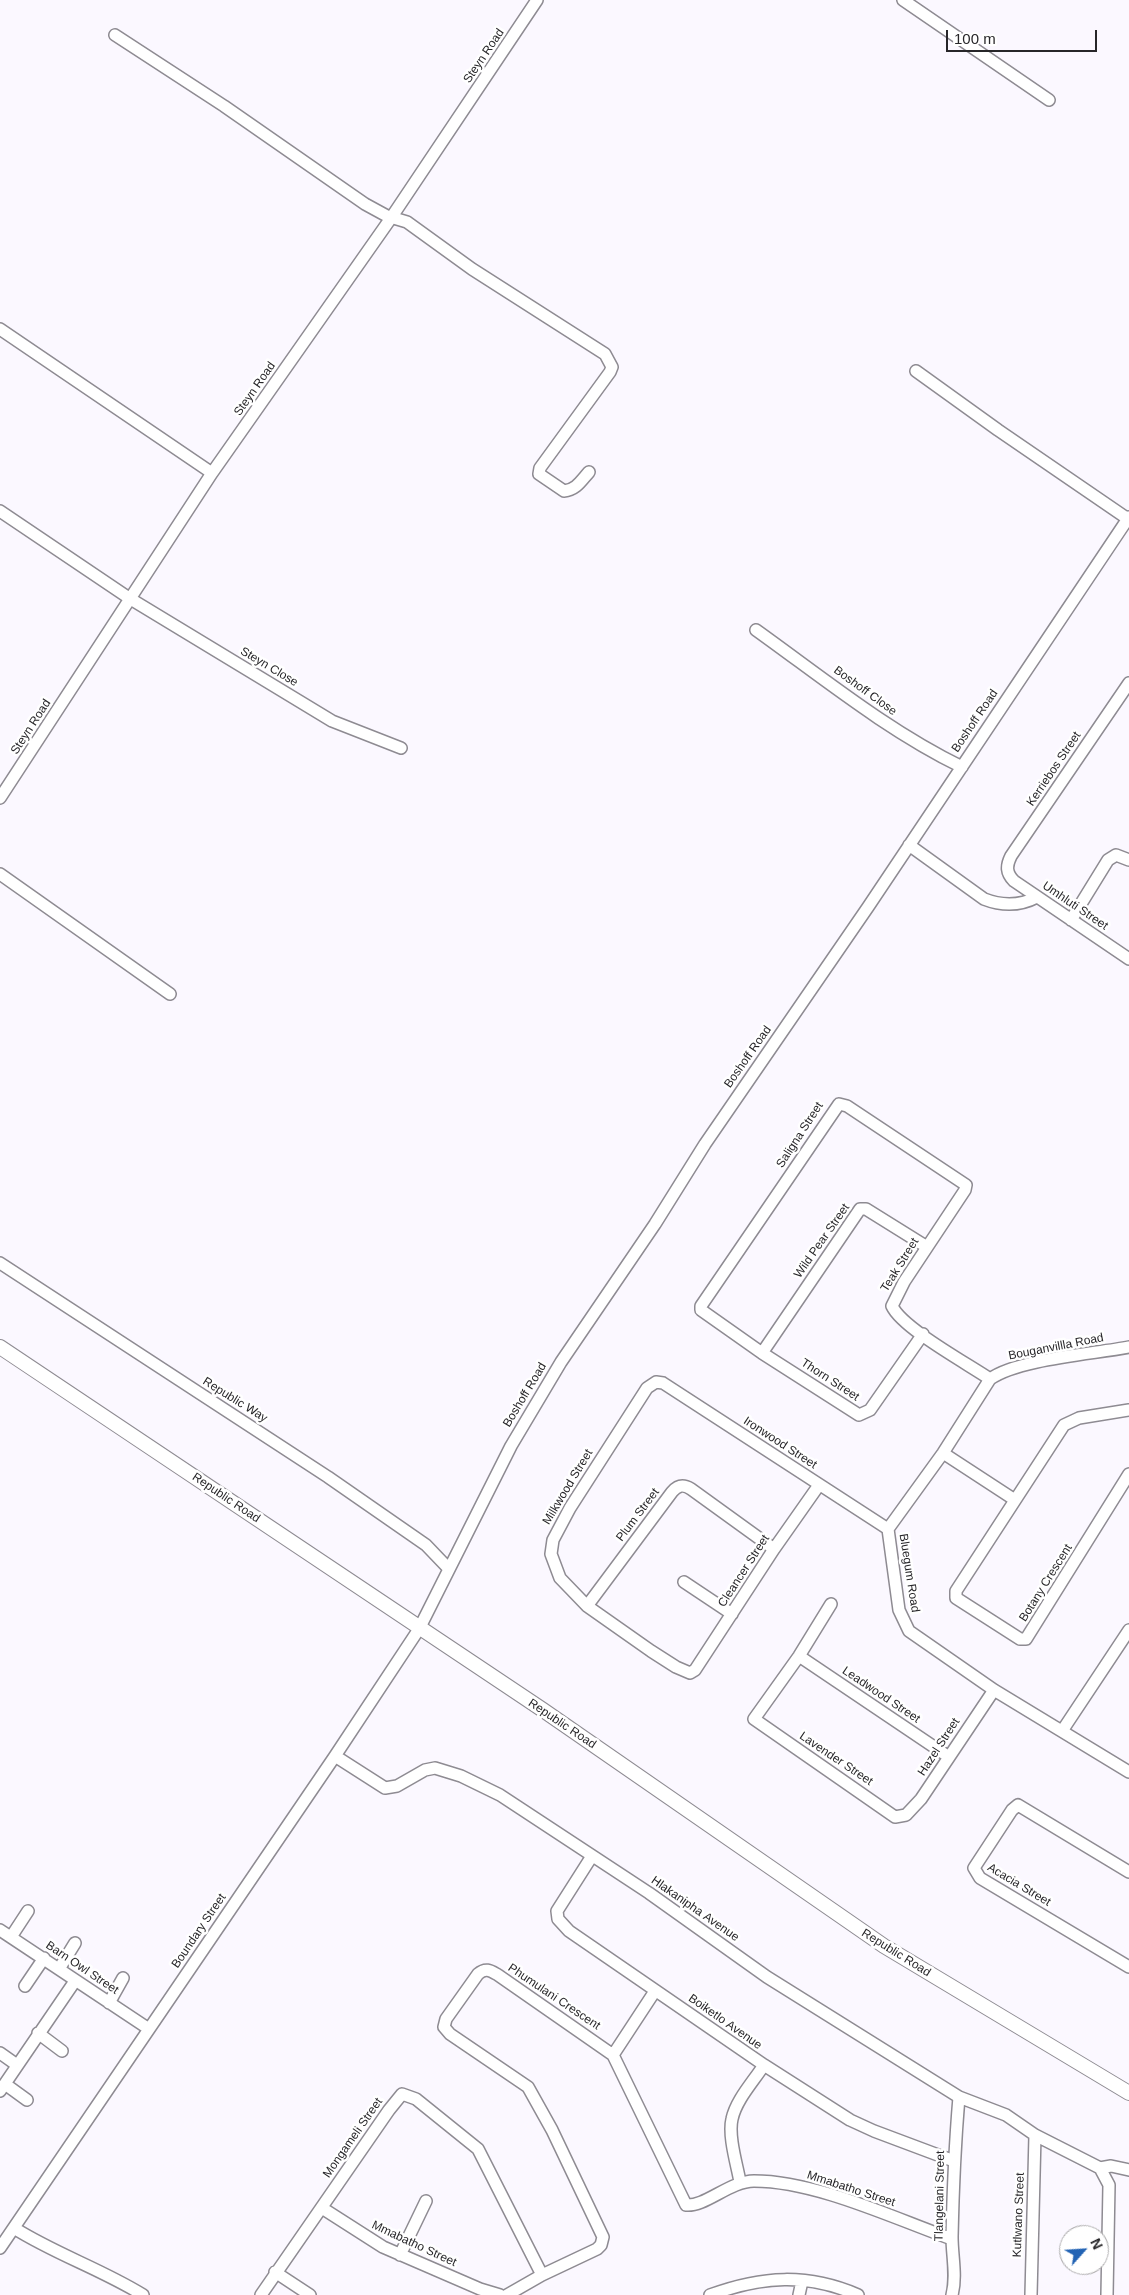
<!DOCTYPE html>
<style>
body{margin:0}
#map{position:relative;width:1129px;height:2295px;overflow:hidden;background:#fbf8ff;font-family:Helvetica,sans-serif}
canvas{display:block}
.north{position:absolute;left:1059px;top:2225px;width:50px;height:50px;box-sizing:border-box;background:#fff;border:1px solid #a9a8a9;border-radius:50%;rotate:64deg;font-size:14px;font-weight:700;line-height:20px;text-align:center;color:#272629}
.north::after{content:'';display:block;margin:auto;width:18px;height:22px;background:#2263b4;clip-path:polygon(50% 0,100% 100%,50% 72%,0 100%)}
.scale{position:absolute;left:946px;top:30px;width:151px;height:22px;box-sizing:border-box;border:2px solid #272629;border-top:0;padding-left:6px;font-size:15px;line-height:18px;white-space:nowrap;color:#272629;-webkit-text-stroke:4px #fff;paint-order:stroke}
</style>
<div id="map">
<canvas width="1129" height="2295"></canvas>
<div class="north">N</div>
<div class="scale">100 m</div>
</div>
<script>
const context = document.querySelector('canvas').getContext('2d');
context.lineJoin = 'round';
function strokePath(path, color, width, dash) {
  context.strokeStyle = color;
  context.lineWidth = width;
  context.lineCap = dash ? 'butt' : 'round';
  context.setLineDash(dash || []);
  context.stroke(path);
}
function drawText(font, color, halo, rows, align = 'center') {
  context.font = font + ' Helvetica,sans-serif';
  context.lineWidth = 5;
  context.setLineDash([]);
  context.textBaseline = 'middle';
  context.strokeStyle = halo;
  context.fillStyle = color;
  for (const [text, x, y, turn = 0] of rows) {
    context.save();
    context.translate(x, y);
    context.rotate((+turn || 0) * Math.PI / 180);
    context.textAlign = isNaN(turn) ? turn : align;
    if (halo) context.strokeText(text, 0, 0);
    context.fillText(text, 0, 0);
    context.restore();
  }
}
const minor = new Path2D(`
 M903,0l146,100
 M115,35l109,71 141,98 22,12 20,6 65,47 133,85 7,13 -2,5 -70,96 -1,6 25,17c12,-1 17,-10 25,-19
 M0,329l212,144
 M916,371l82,59 130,89
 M0,511l129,87 203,123 69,27
 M756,630c67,48 132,101 206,137
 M1129,683l-118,173c-5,10 -5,17 3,25l115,78
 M0,798l212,-325 179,-255 146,-218
 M909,845l75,54c18,7 36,7 53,-2
 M0,874l170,120
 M1071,920l37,-60 8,-5 13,5
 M0,1263l328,214 98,68 23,24
 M923,1334l-53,76 -11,5 -97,-62 -61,-43v-4l138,-202 8,2 119,79 -1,5 -61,92 -12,24c10,22 76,58 98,73
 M1129,1347c-36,7 -111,12 -139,32l-47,74 -55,76 11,81 10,21 85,59 135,82
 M762,1353l98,-144h6l61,38
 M1129,1410l-50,8 -15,7 -108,166v7l64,41h6l103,-165
 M943,1453l72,47
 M819,1485l-45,64 -79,121 -5,3 -14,-6 -25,-16 -64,-45 -27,-28 -9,-24 2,-14 17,-32 77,-120 9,-6 7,1 225,146
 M684,1582l48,32
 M831,1604l-32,52 -45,63 141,98 11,-2 15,-16 73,-109
 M587,1606l85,-114c6,-7 11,-8 19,-3l83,60
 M799,1656l150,101
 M1062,1731l67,-101
 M335,1756l50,32 12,-2 28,-16 10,-2 26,8 39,19 149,98 118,84 192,120 47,18 29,20 65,33 9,17 -2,110
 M592,1856l-35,55 1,8 11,12 195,134 86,55 24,11 80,30
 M1129,1872l-111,-67 -6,5 -38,58 6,10 149,89
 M0,1930l149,99
 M11,1937l17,-26
 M59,1969l16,-26
 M25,1986l19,-28
 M109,2003l14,-25
 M38,2033l24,18
 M0,2053l17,12
 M613,2055l42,-64
 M5,2084l22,16
 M0,2091l75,-110
 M1100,2168l11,-2 18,4
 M740,2182c-3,-17 -12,-46 -8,-63 4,-19 21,-37 32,-54
 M322,2208l61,39 97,42 20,6
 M14,2228c41,26 87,41 129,67
 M0,2248l335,-492 84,-127 92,-183 50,-84 94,-138 50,-80 163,-237 261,-390
 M400,2255l26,-54
 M275,2272l35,23
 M261,2295l128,-185 13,-16 14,5 62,50 64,126
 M507,2295l35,-20 55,-26 4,-4 2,-8 -51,-107 -24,-43 -78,-53 -6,-7 2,-8 32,-45c8,-7 13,-3 20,1l115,80 73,150c19,2 44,-24 68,-24 62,0 139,37 198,58
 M710,2295c52,-19 97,-22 148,0
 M799,2295l3,-14
 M952,2295c5,-19 0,-39 0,-58 1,-47 3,-93 7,-140
 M1031,2295l4,-160`);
const tertiary = new Path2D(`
 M0,1347l543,363 341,236 245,147`);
strokePath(minor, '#8e8b92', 14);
strokePath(tertiary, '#8e8b92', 16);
strokePath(minor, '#fff', 11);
strokePath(tertiary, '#fff', 14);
drawText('12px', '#272629', '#fff', [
 ["Steyn Road",484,56,-56],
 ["Steyn Road",255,389,-55],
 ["Steyn Close",269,667,31],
 ["Boshoff Close",865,691,36],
 ["Boshoff Road",975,721,-56],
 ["Steyn Road",31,727,-57],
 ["Kerriebos Street",1054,769,-56],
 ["Umhluti Street",1075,906,34],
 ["Boshoff Road",748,1057,-55],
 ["Saligna Street",800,1135,-57],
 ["Wild Pear Street",822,1241,-55],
 ["Teak Street",900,1265,-58],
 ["Bouganvillla Road",1056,1347,-11],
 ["Thorn Street",830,1380,33],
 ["Boshoff Road",525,1395,-59],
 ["Republic Way",235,1400,32],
 ["Ironwood Street",780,1443,33],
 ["Milkwood Street",568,1487,-59],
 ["Republic Road",226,1498,34],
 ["Plum Street",638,1515,-53],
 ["Cleancer Street",744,1571,-57],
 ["Bluegum Road",909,1573,81],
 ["Botany Crescent",1046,1583,-58],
 ["Leadwood Street",881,1695,34],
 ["Republic Road",562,1724,34],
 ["Hazel Street",939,1747,-57],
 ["Lavender Street",836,1759,34],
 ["Acacia Street",1019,1885,31],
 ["Hlakanipha Avenue",695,1909,35],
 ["Boundary Street",199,1931,-56],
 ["Republic Road",896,1953,32],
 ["Barn Owl Street",82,1968,34],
 ["Phumulani Crescent",554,1997,34],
 ["Boiketlo Avenue",725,2022,35],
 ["Mongameli Street",353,2138,-55],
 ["Mmabatho Street",851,2189,18],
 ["Tlangelani Street",940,2196,-89],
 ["Kutlwano Street",1019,2215,-88],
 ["Mmabatho Street",414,2244,25]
]);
</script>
